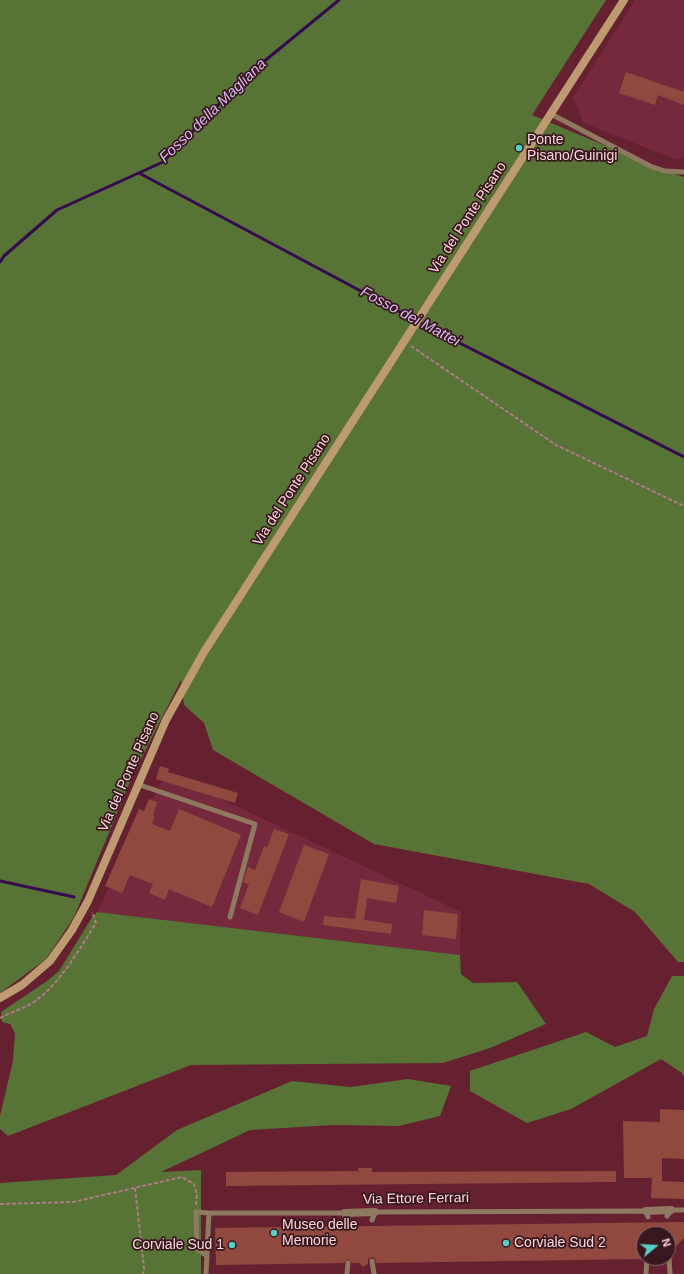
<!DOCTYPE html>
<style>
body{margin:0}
#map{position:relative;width:684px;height:1274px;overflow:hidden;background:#662131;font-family:Arial,sans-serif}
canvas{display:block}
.north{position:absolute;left:636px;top:1226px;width:40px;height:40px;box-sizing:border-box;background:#38181e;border:1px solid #86646a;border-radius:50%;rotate:72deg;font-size:11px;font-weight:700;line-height:16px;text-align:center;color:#fad6db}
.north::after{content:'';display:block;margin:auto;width:14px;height:18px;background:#55cec6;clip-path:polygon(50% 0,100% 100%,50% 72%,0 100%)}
</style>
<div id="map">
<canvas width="684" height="1274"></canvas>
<div class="north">N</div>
</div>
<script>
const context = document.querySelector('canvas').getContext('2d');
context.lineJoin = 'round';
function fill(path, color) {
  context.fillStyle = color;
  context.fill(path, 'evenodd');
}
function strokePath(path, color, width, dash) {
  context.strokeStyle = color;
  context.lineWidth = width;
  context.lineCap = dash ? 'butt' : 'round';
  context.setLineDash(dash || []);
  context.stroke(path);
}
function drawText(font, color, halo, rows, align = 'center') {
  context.font = font + ' Arial,sans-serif';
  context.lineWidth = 3.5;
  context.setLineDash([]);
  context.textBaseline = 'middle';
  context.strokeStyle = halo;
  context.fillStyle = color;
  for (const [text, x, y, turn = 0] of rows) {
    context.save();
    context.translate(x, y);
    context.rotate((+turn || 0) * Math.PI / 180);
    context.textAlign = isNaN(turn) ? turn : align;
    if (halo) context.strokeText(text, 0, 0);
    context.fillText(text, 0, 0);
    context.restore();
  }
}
fill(new Path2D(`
 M635,0h49v157l-7,3 -93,-37 -11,-25z
 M166,773l295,139 -1,43 -363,-43z`), '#76293d');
fill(new Path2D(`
 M0,0h606l-74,115 139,58 13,4v785h-6l-43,-50 -46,-28 -215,-40 -161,-94 -9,-27 -20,-18 -3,-25 -49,97 -58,140 -28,42 -46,34z
 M97,912l363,43 1,19 12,9 44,-1 29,42 -56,24 -47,15 -252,2 -183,71 -8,-7v-13l13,-55 2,-28 -5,-9 -8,-2 -1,-10 46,-31 12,-10 32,-52z
 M672,976h12v101l-2,-4 -21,-14 -90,50 -44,14 -57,-32v-20l116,-39 29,15 32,-11 7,-27z
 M408,1079l43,7 -11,30 -41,10 -66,-1 -83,5 -89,42 40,-2v104h-201v-91l116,-8 61,-45 115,-49 59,6z`), '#577335');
strokePath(new Path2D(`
 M139,173l297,158 248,126
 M0,262l4,-6 53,-46 106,-48 82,-85 94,-77
 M0,881l74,16`), '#360a4f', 3);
fill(new Path2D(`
 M626,72l58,20v13l-26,-10 -3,10 -36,-12z
 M160,766l9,3 -1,3 70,21 -3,10 -79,-24z
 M149,799l8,3 -4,13 2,1 -3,8 18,7 9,-22 62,26 -29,72 -43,-18 -4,11 -16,-7 4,-9 -23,-9 -8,18 -17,-7 34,-77 5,2z
 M274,829l15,5 -31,81 -18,-7 9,-24 -6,-2 5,-15 7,3 9,-24 3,2z
 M304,845l25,9 -25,68 -25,-10z
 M361,879l38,7 -3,17 -29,-5 -3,22 28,4 -1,10 -68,-9 1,-9 31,3z
 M424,910l34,4 -2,25 -34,-4z
 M660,1109l24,1v49l-22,-1v23l22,1v17l-33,-1 1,-20h-28l-1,-57 37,1z
 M358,1168h14v4l244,-1v11l-390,4v-14l132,-1z
 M684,1222v16l-15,15 -1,-19h-24l-1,25 -267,4 -1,-5 -3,-1 -4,2v5l-5,3 -4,-4h-7l-4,-4 -4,4 -128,2 -1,-37z`), '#91493f');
strokePath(new Path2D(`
 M411,346l145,99 128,61
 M0,1018c10,-5 21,-9 31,-14 29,-19 47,-53 65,-81l-4,-11
 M135,1188l9,79 -1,7
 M0,1204l73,-2 109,-25 12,7 3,11 -1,10`), '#b07b85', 2, [4, 2]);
strokePath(new Path2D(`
 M551,114l99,52 15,5 19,1
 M137,784l118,40 -25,93
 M667,1216l4,-6h13
 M372,1220l3,-8 271,-1 2,6
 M207,1256l-10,-7 -1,-37 13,1
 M669,1257l1,17
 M372,1261l2,13
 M206,1274l3,-61h136l3,7
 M347,1274l1,-11
 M646,1274l1,-16`), '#8f7960', 5);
strokePath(new Path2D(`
 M646,1211l25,-1
 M345,1213l30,-1`), '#8f7960', 8);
strokePath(new Path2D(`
 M0,998l22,-13 28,-24 22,-31 16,-29 78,-181 38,-68 420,-652`), '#bd9a72', 8);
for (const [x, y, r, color] of [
 [519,148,4,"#55cec6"],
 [274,1233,4,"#55cec6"],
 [506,1243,4,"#55cec6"],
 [232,1245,4,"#55cec6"]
]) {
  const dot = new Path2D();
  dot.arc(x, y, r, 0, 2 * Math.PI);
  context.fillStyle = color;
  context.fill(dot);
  strokePath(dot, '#38181e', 1.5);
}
drawText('14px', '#fad6db', '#38181e', [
 ["Ponte",527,140],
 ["Pisano/Guinigi",527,156],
 ["Museo delle",282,1225],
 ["Memorie",282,1241],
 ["Corviale Sud 2",514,1243],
 ["Corviale Sud 1",224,1245,"right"]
], 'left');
drawText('14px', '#fad6db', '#38181e', [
 ["Via del Ponte Pisano",468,218,-57],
 ["Via del Ponte Pisano",292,490,-57],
 ["Via del Ponte Pisano",129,772,-66],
 ["Via Ettore Ferrari",416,1199,-1]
]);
drawText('italic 15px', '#d9b9f4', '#38181e', [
 ["Fosso della Magliana",213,111,-44],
 ["Fosso dei Mattei",410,317,28]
]);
</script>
